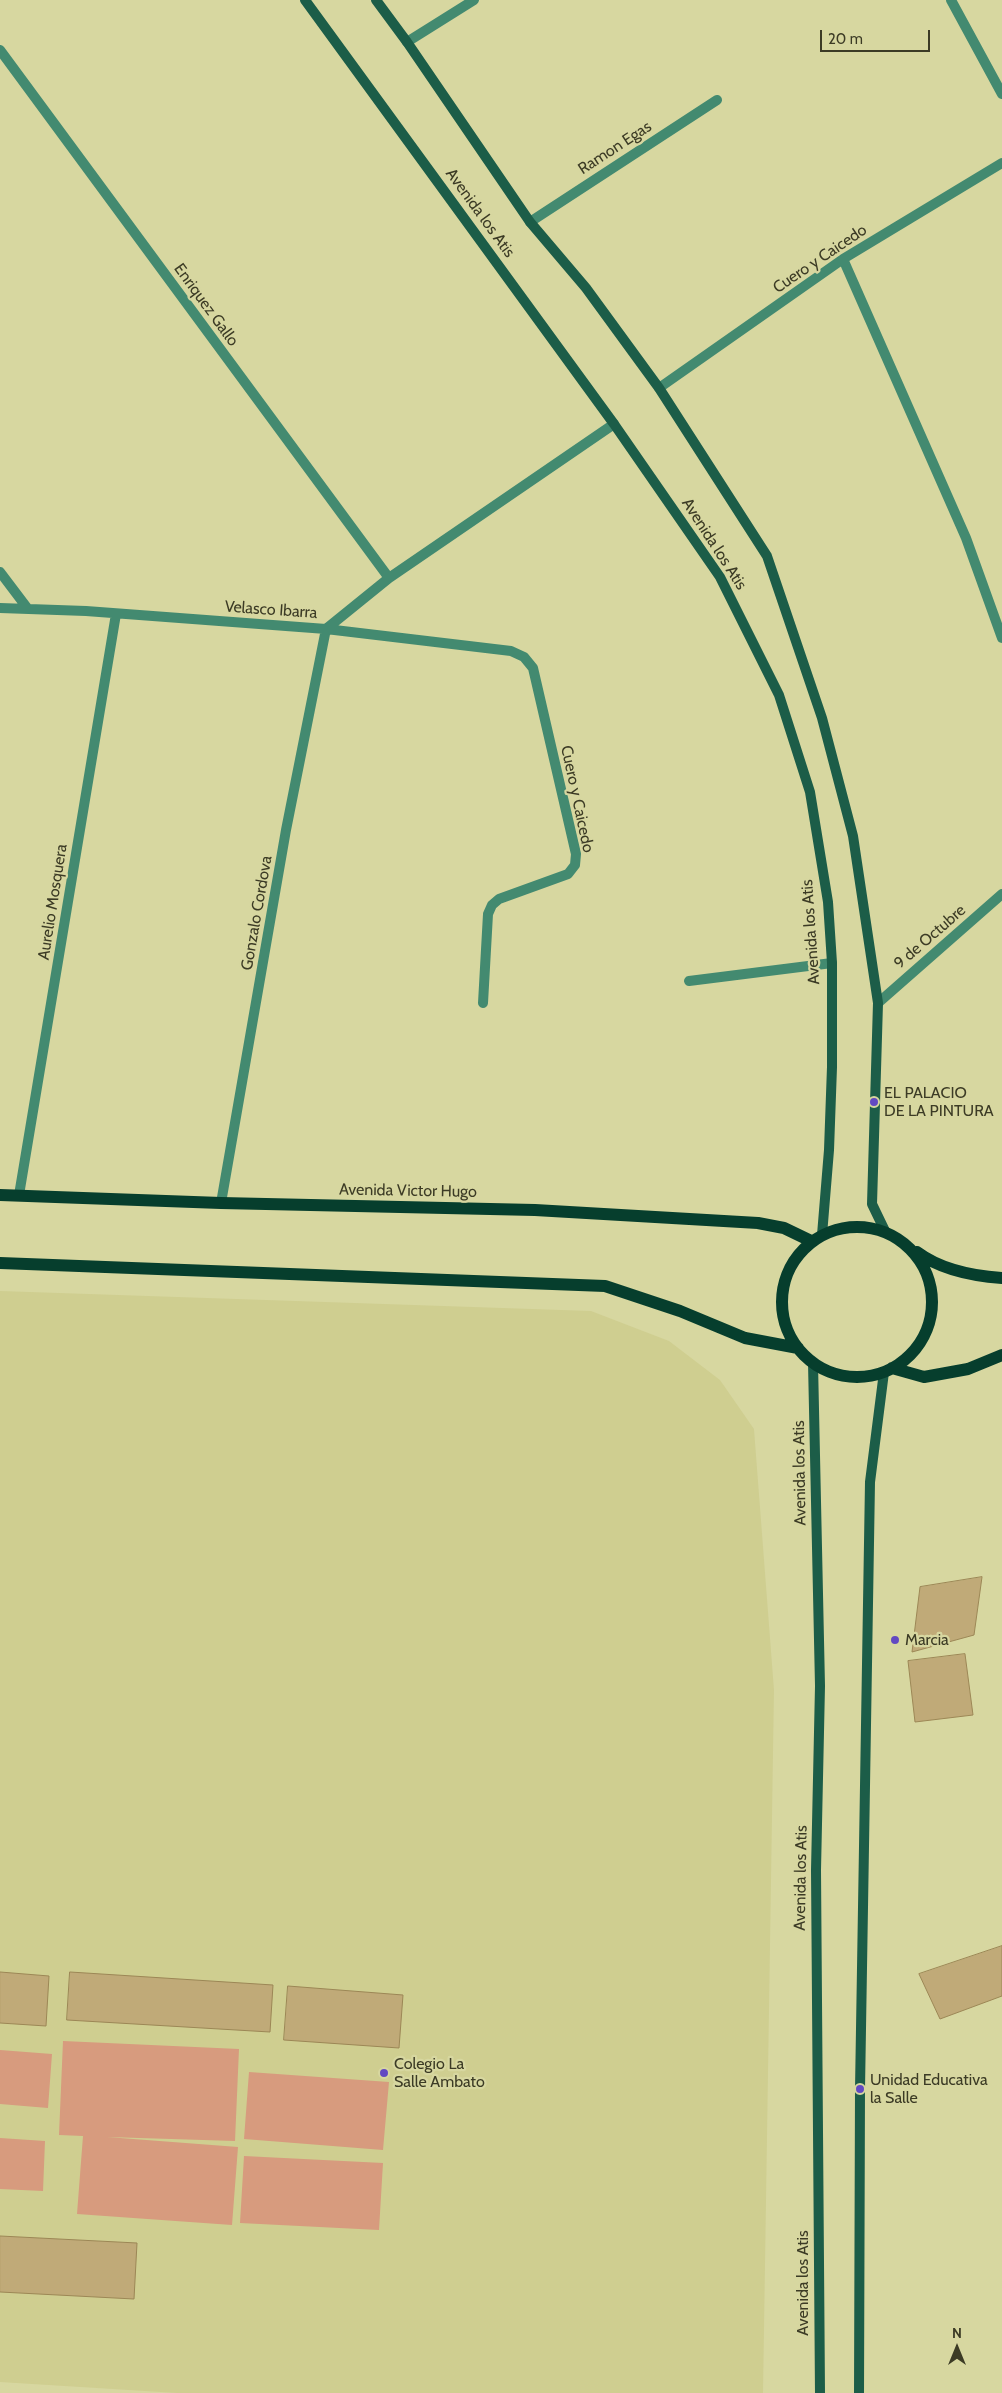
<!DOCTYPE html>
<style>
body{margin:0}
#map{position:relative;width:1002px;height:2393px;overflow:hidden;background:#d7d7a0;font-family:Cabin,sans-serif}
canvas{display:block}
.north{position:absolute;left:932px;top:2323px;width:50px;height:50px;-webkit-text-stroke:4px #d7d7a0;paint-order:stroke;rotate:0deg;font-size:14px;font-weight:700;line-height:20px;text-align:center;color:#3c3b25}
.north::after{content:'';display:block;margin:auto;width:18px;height:22px;background:#3c3b25;clip-path:polygon(50% 0,100% 100%,50% 72%,0 100%)}
.scale{position:absolute;left:820px;top:30px;width:110px;height:22px;box-sizing:border-box;border:2px solid #3c3b25;border-top:0;padding-left:6px;font-size:15px;line-height:18px;white-space:nowrap;color:#3c3b25;-webkit-text-stroke:4px #d7d7a0;paint-order:stroke}
</style>
<div id="map">
<canvas width="1002" height="2393"></canvas>
<div class="north">N</div>
<div class="scale">20 m</div>
</div>
<script>
const context = document.querySelector('canvas').getContext('2d');
context.lineJoin = 'round';
function fill(path, color) {
  context.fillStyle = color;
  context.fill(path, 'evenodd');
}
function strokePath(path, color, width, dash) {
  context.strokeStyle = color;
  context.lineWidth = width;
  context.lineCap = dash ? 'butt' : 'round';
  context.setLineDash(dash || []);
  context.stroke(path);
}
function drawText(font, color, halo, rows, align = 'center') {
  context.font = font + ' Cabin,sans-serif';
  context.lineWidth = 4.5;
  context.setLineDash([]);
  context.textBaseline = 'middle';
  context.strokeStyle = halo;
  context.fillStyle = color;
  for (const [text, x, y, turn = 0] of rows) {
    context.save();
    context.translate(x, y);
    context.rotate((+turn || 0) * Math.PI / 180);
    context.textAlign = isNaN(turn) ? turn : align;
    if (halo) context.strokeText(text, 0, 0);
    context.fillText(text, 0, 0);
    context.restore();
  }
}
fill(new Path2D(`
 M0,1291l591,20 78,30 51,39 34,49 20,261 -11,703h-586l-177,-11z`), '#cfce90');
fill(new Path2D(`
 M63,2041l176,8 -4,92 -128,-4 131,10 -6,78 -155,-11 6,-78 -24,-1z
 M0,2050l52,4 -4,54 -48,-4z
 M249,2072l140,10 -6,68 -139,-11z
 M0,2138l45,3 -2,50 -43,-2z
 M244,2156l139,7 -4,67 -139,-7z`), '#d79b7e');
const building = new Path2D(`
 M982,1577l-8,58 -62,17 8,-65z
 M965,1654l8,61 -58,7 -7,-61z
 M1002,1946v50l-62,23 -21,-45z
 M0,1972l49,4 -3,50 -46,-3z
 M70,1972l203,13 -3,47 -203,-12z
 M288,1986l115,9 -4,53 -115,-8z
 M0,2236l137,7 -3,56 -134,-7z`);
fill(building, '#c0aa78');
strokePath(building, '#9c8756', 1);
strokePath(new Path2D(`
 M951,0l51,94
 M407,42l67,-42
 M0,50l389,528
 M530,222l187,-122
 M843,259l123,279 36,100
 M659,388l184,-129 159,-96
 M0,572l28,37
 M0,608l86,3 240,18 185,22 13,6 9,11 43,186 -1,11 -7,9 -69,25 -7,6 -4,9 -5,89
 M689,981l143,-18
 M19,1195l97,-581
 M221,1203l65,-373 40,-201 63,-51 225,-154`), '#438a70', 10);
strokePath(new Path2D(`
 M878,1003l124,-109`), '#438a70', 10);
strokePath(new Path2D(`
 M305,0l309,424 106,153 59,118 31,97 18,110 4,61v104l-3,83 -7,85
 M376,0l31,42 123,180 56,66 73,100 108,168 55,162 31,118 25,167 -6,201 13,27
 M813,1363l7,323 -4,184 4,523
 M859,2393l1,-304 10,-607 14,-110`), '#1c5d48', 10);
strokePath(new Path2D(`
 M0,1195l221,8 314,7 223,13 26,5 27,13
 M782 1302a75 75 0 1 1 150 0a75 75 0 1 1-150 0Z
 M917,1252c24,18 56,24 85,26
 M0,1263l605,23 75,25 65,27 53,10
 M892,1368l32,9 44,-8 34,-14`), '#063e2d', 12);
for (const [x, y, r, color] of [
 [874,1102,5,"#6249c2"],
 [895,1640,5,"#6249c2"],
 [384,2073,5,"#6249c2"],
 [860,2089,5,"#6249c2"]
]) {
  const dot = new Path2D();
  dot.arc(x, y, r, 0, 2 * Math.PI);
  context.fillStyle = color;
  context.fill(dot);
  strokePath(dot, '#d7d7a0', 2);
}
drawText('16px', '#3c3b25', '#d7d7a0', [
 ["Ramon Egas",615,148,-33],
 ["Avenida los Atis",480,213,54],
 ["Cuero y Caicedo",820,259,-34],
 ["Enriquez Gallo",206,305,54],
 ["Avenida los Atis",714,544,57],
 ["Velasco Ibarra",271,610,4],
 ["Cuero y Caicedo",577,799,78],
 ["Aurelio Mosquera",53,902,-81],
 ["Gonzalo Cordova",257,913,-80],
 ["Avenida los Atis",811,932,-94],
 ["9 de Octubre",930,937,-41],
 ["Avenida Victor Hugo",408,1191,1],
 ["Avenida los Atis",800,1473,-91],
 ["Avenida los Atis",801,1878,-89],
 ["Avenida los Atis",803,2283,-90]
]);
drawText('16px', '#3c3b25', '#d7d7a0', [
 ["EL PALACIO",884,1093],
 ["DE LA PINTURA",884,1111],
 ["Marcia",905,1640],
 ["Colegio La",394,2064],
 ["Salle Ambato",394,2082],
 ["Unidad Educativa",870,2080],
 ["la Salle",870,2098]
], 'left');
</script>
